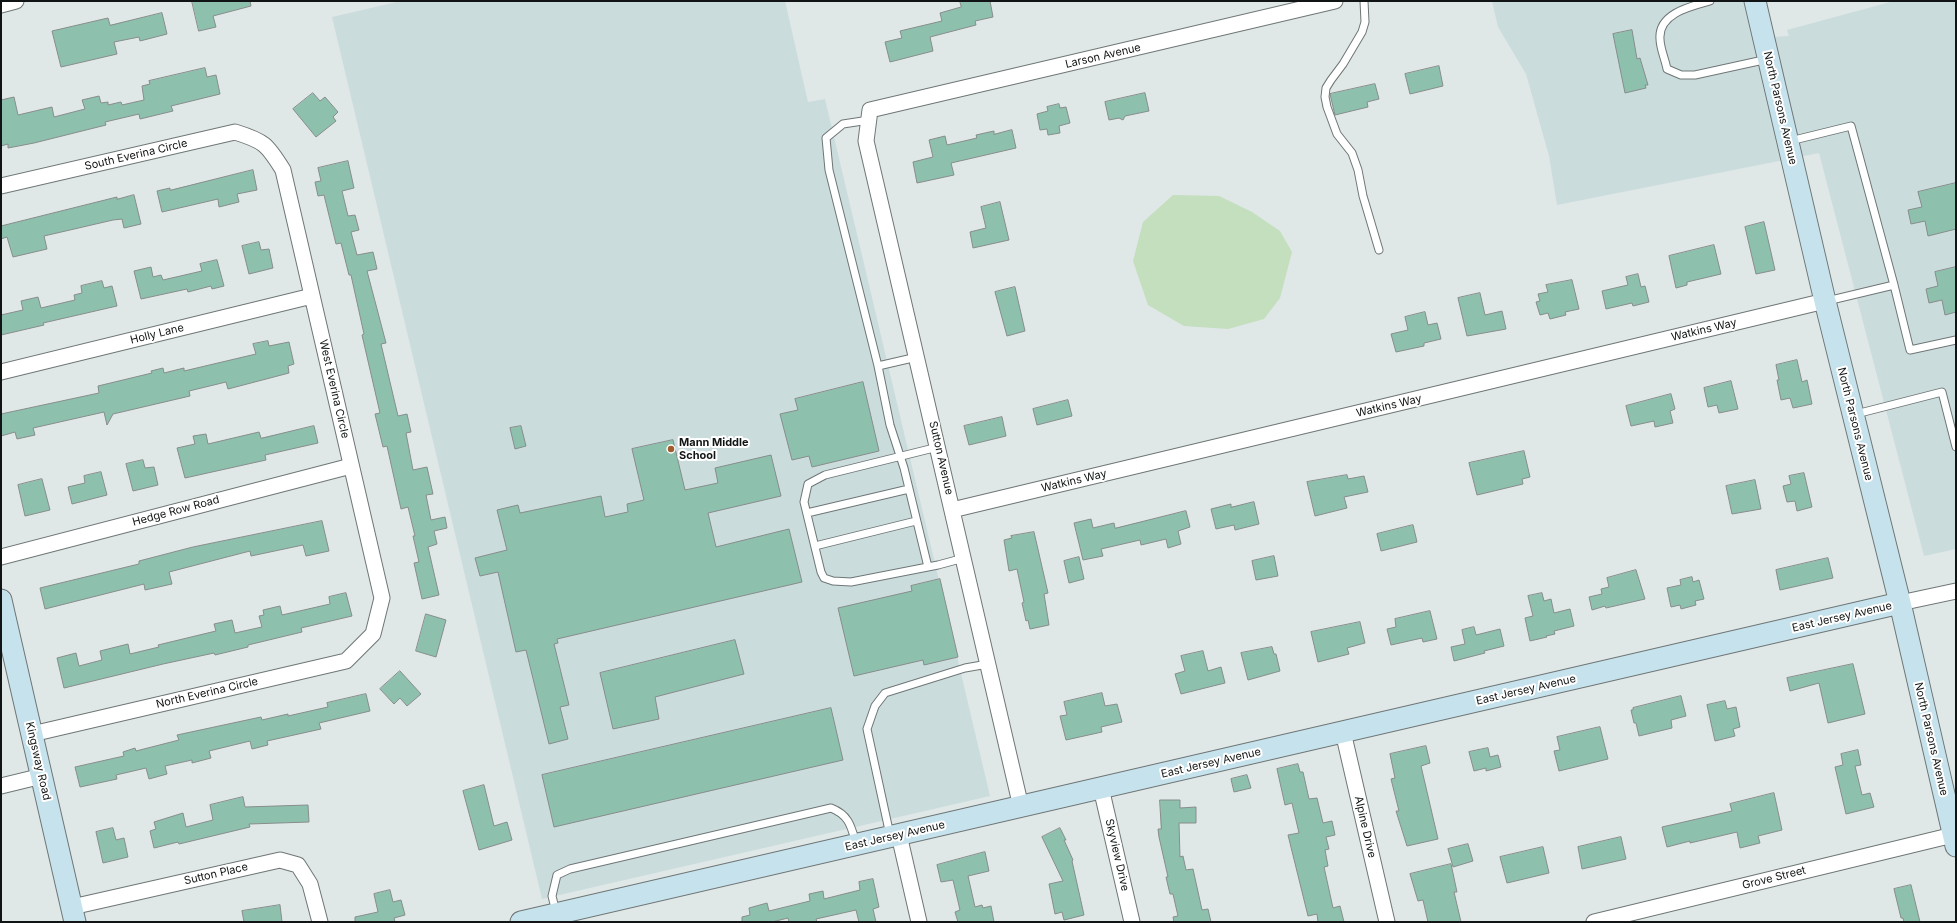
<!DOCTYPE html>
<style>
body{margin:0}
#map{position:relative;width:1957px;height:923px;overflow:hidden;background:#dfe7e7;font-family:Inter,sans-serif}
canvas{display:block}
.frame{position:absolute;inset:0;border:2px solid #111414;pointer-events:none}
</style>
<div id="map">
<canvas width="1957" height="923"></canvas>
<div class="frame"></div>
</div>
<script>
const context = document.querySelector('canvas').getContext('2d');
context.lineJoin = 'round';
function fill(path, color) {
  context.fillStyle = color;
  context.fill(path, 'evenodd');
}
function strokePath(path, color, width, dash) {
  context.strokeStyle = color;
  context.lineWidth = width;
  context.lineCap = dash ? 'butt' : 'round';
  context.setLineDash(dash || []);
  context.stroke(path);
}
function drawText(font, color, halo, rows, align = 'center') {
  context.font = font + ' Inter,sans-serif';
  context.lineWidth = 4;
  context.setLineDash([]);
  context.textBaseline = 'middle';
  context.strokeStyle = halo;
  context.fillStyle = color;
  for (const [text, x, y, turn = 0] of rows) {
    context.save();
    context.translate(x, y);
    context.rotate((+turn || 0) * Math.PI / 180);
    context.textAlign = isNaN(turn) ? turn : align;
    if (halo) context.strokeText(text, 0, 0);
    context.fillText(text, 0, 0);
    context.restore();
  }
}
fill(new Path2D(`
 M401,1h384l23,101 17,-3 165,697 -448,103 -210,-882z
 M1492,1h255l37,159 -227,45 -8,-49 -23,-82 -28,-47z
 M1894,1h62v548l-32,7 -105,-403 -20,4 -26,-120 16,-1 -2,-6z`), '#cbdcdd');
fill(new Path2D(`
 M1173,195l46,1 33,16 28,19 12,21 -12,46 -16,21 -36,10 -44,-3 -36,-21 -15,-44 10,-39z`), '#c3dfbe');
const building = new Path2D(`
 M192,1h58l1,5 -38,10 3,11 -17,4z
 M960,1h30l3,16 -18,4 1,4 -46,12 3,14 -43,11 -5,-20 17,-4 -2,-7 42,-10 -2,-8 21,-6z
 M162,13l5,21 -27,7 -1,-4 -25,5 3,12 -56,13 -9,-36 56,-13 2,7z
 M1632,30l5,29 3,-1 8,27h-3l1,3 -21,5 -12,-59z
 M1439,66l4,20 -33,8 -5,-20z
 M205,68l2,9 9,-2 4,19 -49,12 2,5 -33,8 -1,-5 -34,8 1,3 -72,18 -26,5v-4l-7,2v-46l13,-3 4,18 34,-8 2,10 31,-8 -3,-9 17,-4 2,7 7,-1v3l13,-3 1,3 22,-5 -2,-14 8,-2 -1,-3z
 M1375,84l4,15 -12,3 1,5 -33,8 -5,-21z
 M313,93l7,8 5,-4 13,15 -5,5 3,4 -20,16 -23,-28z
 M1145,93l4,18 -24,5 -2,4 -4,-2 -10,2 -4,-18z
 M1059,104l1,4 6,-1 4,16 -11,3 1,7 -12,2 -1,-6 -7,1 -3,-16 11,-3 -1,-4z
 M1012,130l4,18 -65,15 3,12 -37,8 -4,-21 20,-5 -4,-17 16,-4 2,9 30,-7 -1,-3 18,-4v3z
 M348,161l6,27 -12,3 6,25 7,-1 4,15 -8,2 6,23 16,-3 4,17 -10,2 19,72 -5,1 17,72 9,-2 4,18 -5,1 7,37 14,-3 6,27 -7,1 5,25 14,-3 2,11 -13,3 3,13 -9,3 11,48 -17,4 -8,-36 5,-1 -6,-26h2l-7,-29 -7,2 -14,-63 -4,1 -8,-33 5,-1 -18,-78 2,-1 -13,-59h-2l-8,-32 -5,1 -12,-49 -6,1 -3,-14 6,-1 -3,-13z
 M253,170l4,20 -20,4 2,8 -20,5 -1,-8 -56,13 -5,-21 13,-3v2z
 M1956,183v46l-28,7 -3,-15 -14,3 -3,-14 14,-3 -4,-15z
 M134,195l7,29 -17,4 -2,-9 -9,1 -69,16 3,13 -34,8 -6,-20 -6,2v-13l116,-29v2z
 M1000,202l9,38 -36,8 -3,-16 16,-4 -5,-21z
 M1764,222l11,48 -19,4 -11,-47z
 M259,242l2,8 8,-1 4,19 -24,6 -7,-28z
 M1714,245l7,29 -34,8v3l-11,3 -7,-32z
 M217,260l7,26 -12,3 -1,-3 -23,6 -1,-3 -46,10 -7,-28 17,-4 2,10 8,-2 2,5 39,-9 -2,-7z
 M1956,267v45l-11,3 -3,-15 -13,3 -3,-14 12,-3 -3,-14z
 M1638,274l3,13 4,-1 4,16 -16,4 -1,-3 -26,6 -4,-18 26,-6 -2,-8z
 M1572,280l7,29 -14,3 1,3 -16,4 -2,-6 -8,2 -4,-13 4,-1 -2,-7 10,-2 -2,-7z
 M102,281l2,7 8,-2 5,20 -74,17 1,2 -43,10v-20l22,-5 -2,-9 17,-4 3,11 34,-8 -1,-5 8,-2 -1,-7z
 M1015,287l10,44 -18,5 -12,-44z
 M1480,293l5,22 17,-4 4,18 -39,7 -9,-38z
 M1425,312l3,13 9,-2 4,16 -17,4v3l-28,6 -5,-18 17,-4 -3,-13z
 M268,341l1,5 20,-4 5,22 -6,2 1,7 -61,16 -2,-7 -37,9 1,5 -77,18 -6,11 -3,-13 -71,16 2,7 -18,4 -2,-7 -14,4v-22l98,-21 -1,-7 54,-13 -1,-2 12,-3 1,5 20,-5v3l72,-17 -3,-10z
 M1797,360l5,22 5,-2 5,24 -19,4 -3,-10 -9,2 -4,-20h2l-3,-15z
 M1731,381l7,28 -19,4 -2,-8 -9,2 -4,-19z
 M863,382l16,69 -67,16 -3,-11 -17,4 -12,-46 18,-4 -3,-11z
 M1671,394l4,15 -5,2 3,12 -18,4 -1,-6 -23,5 -5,-20z
 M1068,400l4,16 -35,9 -4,-16z
 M1002,417l4,19 -37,9 -5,-19z
 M314,426l4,17 -53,12 1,5 -81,18 -8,-30 18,-4 -2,-8 13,-2 2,10 51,-12 2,6z
 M521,426l5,20 -11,3 -5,-21z
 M673,440l12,50 33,-7 -3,-15 56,-13 10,41 -73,17 8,34 73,-18 13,53 -245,57 1,4 -4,1 15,61 -9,2 8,32 -19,5 -23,-94 -10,2 -18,-80 -18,4 -5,-18 32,-8 -10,-40 21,-5 2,8 81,-17 4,21 23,-5 -1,-8 17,-4 -12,-51z
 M1524,451l6,26 -8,2 1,5 -46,11 -8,-32z
 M143,460l2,8 9,-1 4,18 -25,6 -7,-27z
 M101,472l6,23 -35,9 -4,-17 17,-4 -1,-7z
 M1804,473l8,34 -15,4 -2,-10 -8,1 -4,-16 8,-2 -2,-8z
 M1347,475l1,4 16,-3 4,16 -24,5 3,11 -32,8 -8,-34z
 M42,479l8,31 -25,6 -7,-31z
 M1755,480l6,29 -29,5 -6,-28z
 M1254,502l5,22 -24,6 -1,-5 -18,4 -5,-20 20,-5v3z
 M1186,511l4,16 -12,4 3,13 -13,4 -2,-9 -25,6 -1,-5 -39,9 2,7 -20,4 -9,-37 17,-4 2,9 21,-5 1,5z
 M322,521l7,30 -23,5 -3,-11 -52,11 -1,-5 -81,21 3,12 -27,6 -1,-6 -99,25 -5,-21 99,-24v-3l54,-14z
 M1413,525l4,17 -36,9 -4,-17z
 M1034,532l14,61 -4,1 5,31 -19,4 -2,-9 -2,1 -4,-18 2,-1 -7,-33 -8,2 -5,-31 8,-2 -1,-2z
 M1274,556l4,20 -22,4 -4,-19z
 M1079,557l5,22 -15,4 -5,-22z
 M1828,558l5,20 -53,12 -4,-20z
 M1636,570l9,29 -39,9 -1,-2 -13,4 -3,-13 13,-3 -1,-5 8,-2 -2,-9z
 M1692,577l1,5 6,-2 5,19 -9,2 1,4 -15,4 -1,-4 -9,2 -4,-19 14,-3 -1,-5z
 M940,579l18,78 -34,8 -1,-5 -69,16 -16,-68 74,-17 -1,-5z
 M346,593l6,23 -51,12 1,4 -54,13v2l-33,8 -1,-2 -51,11 -99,24 -7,-30 19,-5 3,13 23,-6 -2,-9 28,-7 2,10 29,-7 -1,-2 58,-14 -2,-7 18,-4 3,13 27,-6 -3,-11 5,-1 -1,-5 17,-4 2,9 48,-11 -1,-7z
 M1542,593l2,8 7,-2 3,14 16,-4 4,17 -20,5 1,3 -9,2 1,1 -17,4 -5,-23 8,-2 -5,-20z
 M1430,611l7,28 -14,3 -1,-4 -31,7 -4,-16 9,-2 -1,-8z
 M426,614l20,6 -10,37 -20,-6z
 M1360,622l5,21 -18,5 2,6 -31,8 -7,-30z
 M1474,627l2,8 24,-6 4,17 -20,5 1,2 -31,8 -3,-14 14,-3 -3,-14z
 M735,640l9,34 -89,23 4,22 -46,10 -13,-56z
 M1272,647l2,7h2l4,17 -32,9 -7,-27z
 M1203,651l5,20 13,-4 4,16 -44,11 -6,-20 10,-3 -4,-15z
 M1853,664l12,50 -37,9 -9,-40 -29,8 -3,-13z
 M400,671l21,23 -14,12 -7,-8 -6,6 -14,-15z
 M1102,693l3,13 12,-2 5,18 -21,5 1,5 -36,8 -6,-24 7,-1 -3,-13z
 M366,694l4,17 -51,12 2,6 -54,12 1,4 -16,4 -2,-8 -41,10 2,7 -19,5v-3l-27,6 2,8 -18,5 -3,-11 -30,7 1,4 -37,8 -5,-20 49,-11 -1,-4 12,-4 1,3 43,-11 -2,-5 84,-18 1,3 26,-6v2l40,-9 -1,-4z
 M1681,696l5,20 -15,4 1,8 -33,8 -3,-13h-2l-3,-13h2v-2z
 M1725,701l2,8 9,-2 4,20 -7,2 2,7 -20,5 -8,-36z
 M831,708l12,52 -289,67 -12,-52z
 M1600,727l8,32 -49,12 -5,-20 6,-1 -3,-13z
 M1426,746l4,17 -9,3 17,73 -31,7 -11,-35h3l-8,-32 4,-1 -5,-24z
 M1488,748l2,9 8,-2 3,12 -15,4v-3l-12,3 -5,-19z
 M1858,750l3,15 -6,1 7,29 8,-2 4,14 -28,7 -11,-47 8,-2 -2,-11z
 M1298,764l2,8h3l6,27 8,-1 6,25 9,-2 3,14 -9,2 3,12 -4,1 3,16 -4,1 9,41 7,-2 4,16h-26l-1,-8 -9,2 -20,-81 11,-2 -7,-30 -7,2 -8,-36z
 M1247,775l4,13 -17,4 -3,-13z
 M484,785l10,41 13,-4 5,18 -33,10 -16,-59z
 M1774,793l8,37 -24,6 2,7 -20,5 -3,-16 -47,11v-2l-23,6 -5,-20 70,-16 -2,-7z
 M243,797l2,10 63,-2 1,17 -60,2 1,3 -71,17 -1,-2 -24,6 -4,-17 6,-2 -2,-7 29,-9 3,14 27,-7 -3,-15z
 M1160,800h20v8l16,-1v16h-17l1,34 3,-1 3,14 7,-1 9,41 6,-1 3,13h-37l-1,-5 5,-1 -5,-22h-3l-4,-17h2l-9,-40 -1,-8h3z
 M113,828l3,12 8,-2 4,19 -25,6 -7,-31z
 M1060,828l6,12h-2l9,20 -1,1 12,54 -20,5 -2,-8 -7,2 -6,-30 14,-3 -21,-44z
 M1621,837l5,22 -44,10 -4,-22z
 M1468,844l5,17 -20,6 -5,-18z
 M1543,847l6,26 -42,10 -7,-26z
 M985,852l4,19 -21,5 7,31 7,-2 1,3 8,-2 3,16h-36l-3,-10 5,-2 -7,-30 -12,2 -4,-17z
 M1451,864l6,28h-3l7,30h-33l-5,-22 -5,1 -8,-27z
 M873,879l6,28 -6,2 3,13h-17l-3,-12 -40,9 1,3h-28l-1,-4 -16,4h-30v-5l8,-2 -1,-7 18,-5 2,8 41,-10 -1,-7 14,-3 1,8 36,-9 -1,-8z
 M1911,885l9,37h-16l-1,-4h-2l-7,-29z
 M390,890l3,12 8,-2 4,15 -11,3 1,4h-40v-5l23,-5 -4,-18z
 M280,905l2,17h-38l-2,-11z`);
fill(building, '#8dc1ae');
strokePath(building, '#878d8b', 1);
const lane = new Path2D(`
 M1364,1l1,21 -3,10 -19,32 -12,16 -5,8 -1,9 2,10 10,27 15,19 6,17 5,26 16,54
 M1710,1c-18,5 -52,12 -50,38 0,9 5,20 7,30l14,6h14l73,-16
 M869,120l-26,4 -17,14 3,32 49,196 12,59 14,43 24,99
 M1790,141l61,-15 43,159
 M1827,301l67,-16 16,65 46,-10
 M878,366l39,-9
 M1856,414l86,-22 14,55
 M938,447l-113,28 -17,9 -4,18 17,70 3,6 9,3 18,1 87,-17 26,-7
 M807,513l102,-24
 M815,546l101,-25
 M890,835l-23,-106 8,-23 10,-13 80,-25 23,-4
 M556,912l-4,-16 5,-21 13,-6 261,-61c18,7 20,18 25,35`);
const street = new Path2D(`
 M1,5l15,-4
 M1,186l234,-54c29,9 32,12 48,38l99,428 -9,36 -27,27 -314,73
 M1,372l311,-76
 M952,510l873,-209
 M1,557l350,-91
 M1900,603l56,-12
 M1343,732l44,190
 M1,786l41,-10
 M1101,788l31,134
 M1021,807l-155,-666 4,-31 465,-109
 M899,835l20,87
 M72,907l208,-47 18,5 12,19 10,38
 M1594,922l359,-87`);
const secondary = new Path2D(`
 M1755,1l70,300 75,302 56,243
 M1,600l74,322
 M521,922l1379,-319`);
strokePath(lane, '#6f7676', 9);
strokePath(street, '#6f7676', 17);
strokePath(secondary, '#6f7676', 23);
strokePath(lane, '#fff', 7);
strokePath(street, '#fff', 15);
strokePath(secondary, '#c6e2ed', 21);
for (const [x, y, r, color] of [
 [671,449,4,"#a15c2e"]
]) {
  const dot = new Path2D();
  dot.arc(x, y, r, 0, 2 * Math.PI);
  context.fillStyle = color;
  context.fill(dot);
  strokePath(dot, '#fff', 1.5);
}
drawText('11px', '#111414', '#fff', [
 ["Larson Avenue",1103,56,-13],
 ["North Parsons Avenue",1780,108,77],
 ["South Everina Circle",136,155,-13],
 ["Watkins Way",1704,330,-13],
 ["Holly Lane",157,334,-14],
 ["West Everina Circle",334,389,77],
 ["Watkins Way",1389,406,-13],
 ["North Parsons Avenue",1855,424,76],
 ["Sutton Avenue",941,458,77],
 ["Watkins Way",1074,481,-13],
 ["Hedge Row Road",176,511,-15],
 ["East Jersey Avenue",1842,617,-13],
 ["East Jersey Avenue",1526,690,-13],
 ["North Everina Circle",207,693,-13],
 ["North Parsons Avenue",1931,739,77],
 ["Kingsway Road",38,761,77],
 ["East Jersey Avenue",1211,763,-13],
 ["Alpine Drive",1365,827,77],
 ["East Jersey Avenue",895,836,-13],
 ["Skyview Drive",1117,855,77],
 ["Sutton Place",216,874,-13],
 ["Grove Street",1774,878,-14]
]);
drawText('bold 11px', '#111414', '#fff', [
 ["Mann Middle",679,443],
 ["School",679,456]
], 'left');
</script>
